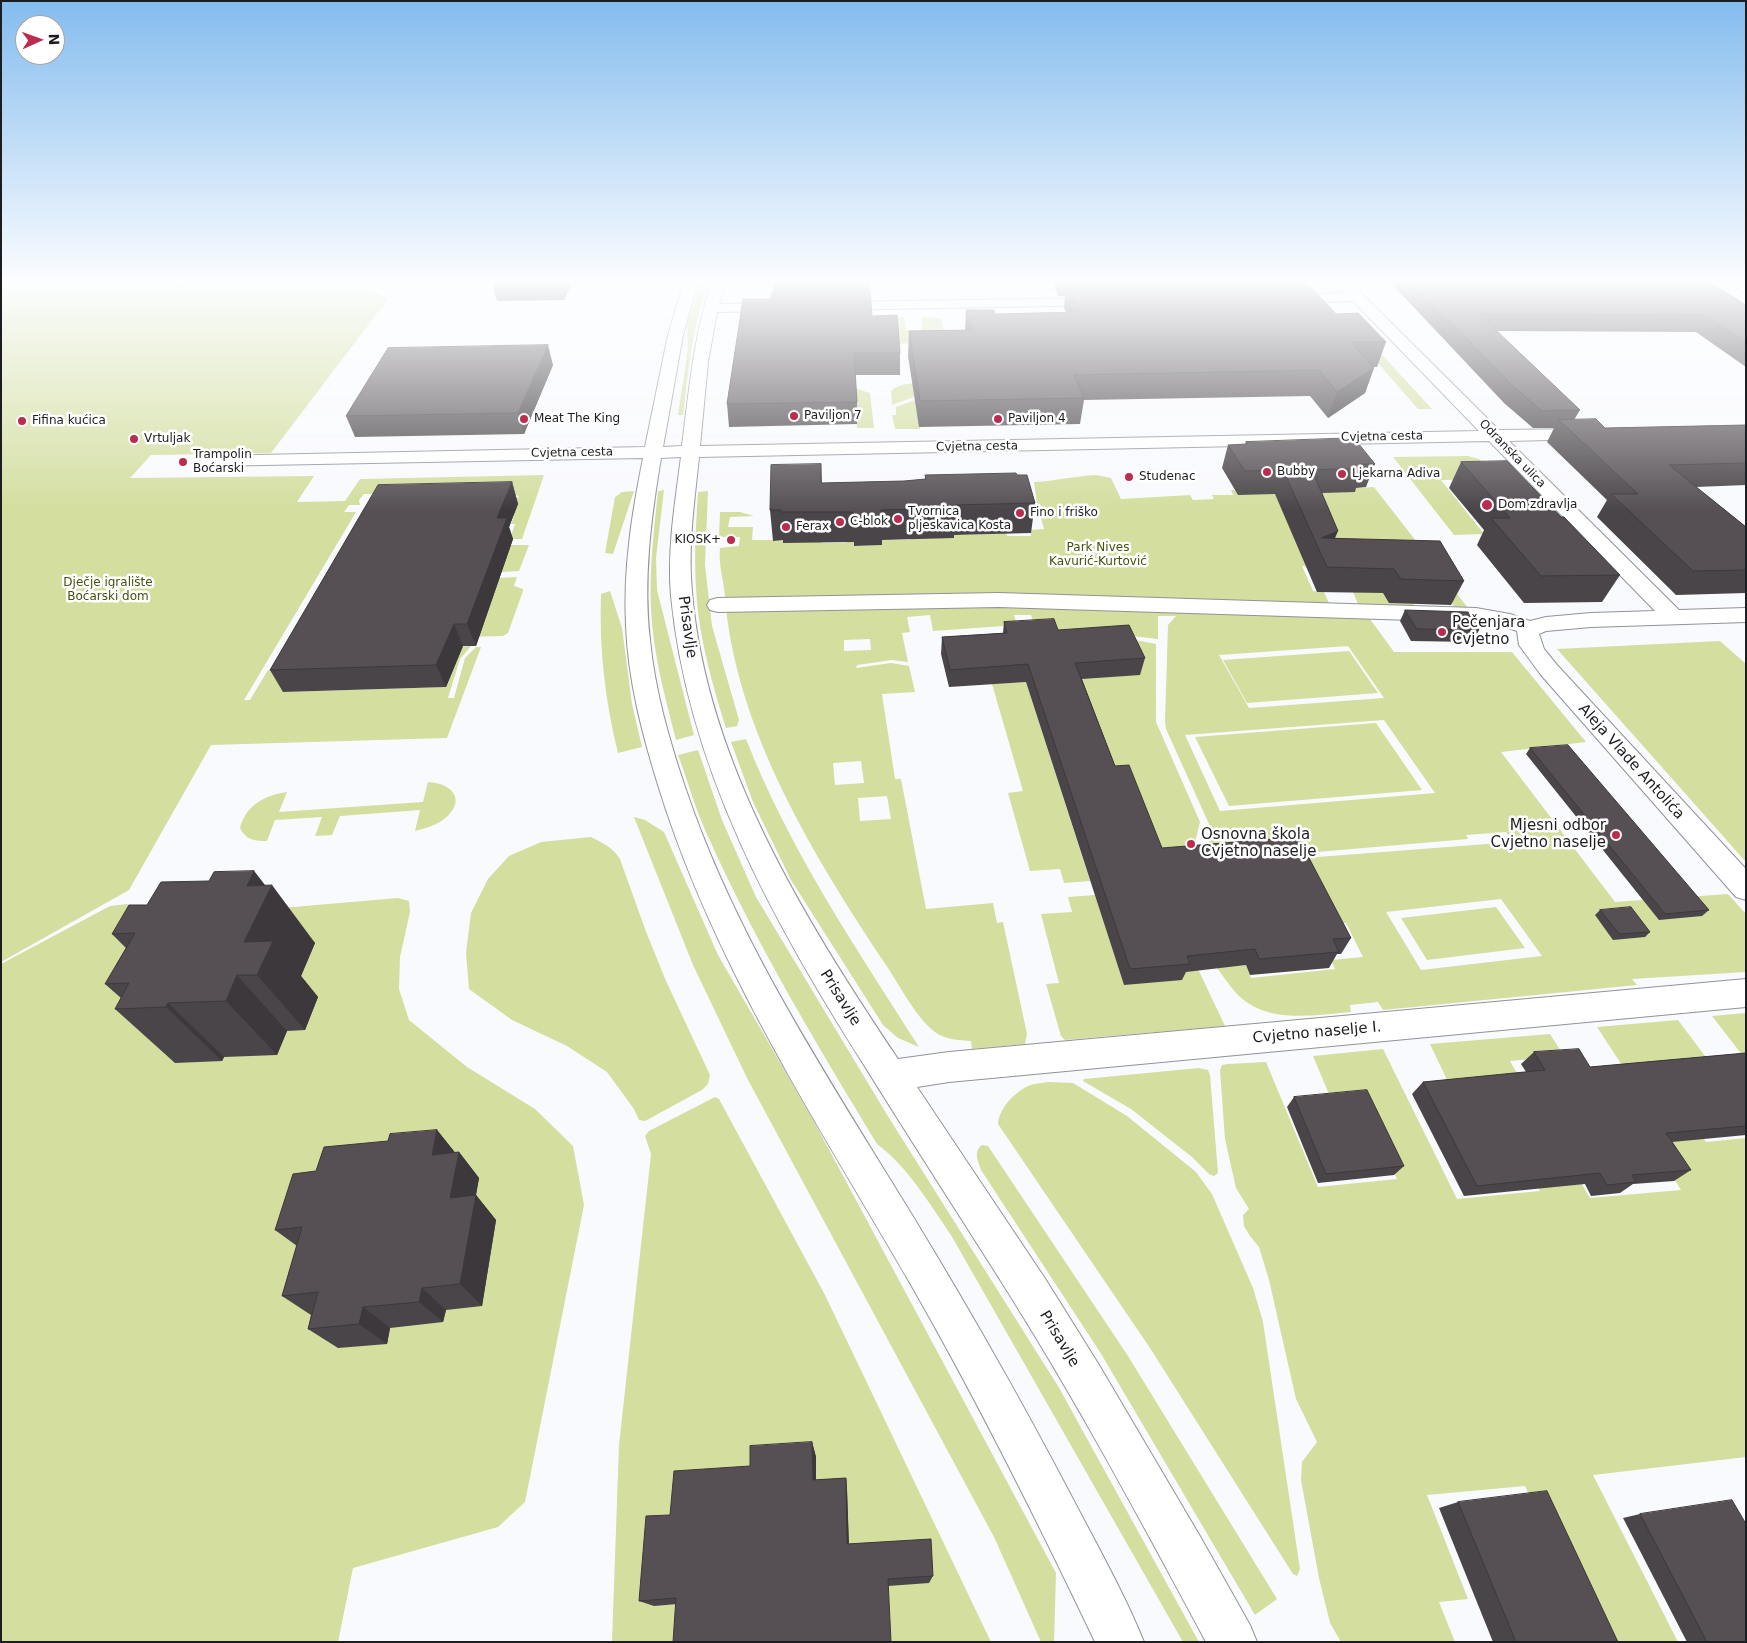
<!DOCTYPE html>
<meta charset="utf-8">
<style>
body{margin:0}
#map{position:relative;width:1747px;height:1643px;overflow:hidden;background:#f9fafe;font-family:"DejaVu Sans",sans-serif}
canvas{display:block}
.frame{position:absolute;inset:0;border:2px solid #1c1d20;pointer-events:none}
.north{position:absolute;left:15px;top:15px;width:50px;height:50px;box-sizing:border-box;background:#fff;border:1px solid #a4a5a6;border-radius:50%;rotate:88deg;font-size:14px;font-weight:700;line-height:20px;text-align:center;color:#1c1d20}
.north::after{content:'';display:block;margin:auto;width:18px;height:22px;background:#bc2c4f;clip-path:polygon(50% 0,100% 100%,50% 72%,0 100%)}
</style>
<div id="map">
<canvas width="1747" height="1643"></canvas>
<div class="frame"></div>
<div class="north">N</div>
</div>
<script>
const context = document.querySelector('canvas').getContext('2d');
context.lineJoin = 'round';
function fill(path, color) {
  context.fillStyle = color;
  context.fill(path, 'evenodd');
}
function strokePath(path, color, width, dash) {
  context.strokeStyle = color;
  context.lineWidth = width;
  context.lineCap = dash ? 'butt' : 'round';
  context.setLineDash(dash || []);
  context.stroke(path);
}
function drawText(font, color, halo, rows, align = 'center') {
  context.font = font + ' "DejaVu Sans",sans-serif';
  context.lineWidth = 5;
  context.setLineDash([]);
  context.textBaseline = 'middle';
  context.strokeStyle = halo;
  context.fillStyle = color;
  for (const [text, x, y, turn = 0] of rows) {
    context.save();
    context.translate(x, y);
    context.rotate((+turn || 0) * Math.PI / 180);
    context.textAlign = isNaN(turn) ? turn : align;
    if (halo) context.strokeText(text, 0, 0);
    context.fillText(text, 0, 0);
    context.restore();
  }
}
fill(new Path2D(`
 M1,281h99v7l140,-7h118l30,18 -117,154 -120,2 -21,23 184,-2 -17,26 48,-1 15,-22 184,-4 -22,64h-12l5,-15h-4l3,-8 -2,-19 7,1 -2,-3 -153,-1 -5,6 1,5h-11l-5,7h12l-112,188h6l18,-30 20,-1 3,7 -8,16 163,-5 7,-40 18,-1 -11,13 -12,39h6l11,-40 11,-11h5l-34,91 -236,7 -82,145 -128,72z
 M700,281h10c-18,42 -21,89 -27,134h-5l10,-67 -1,-23z
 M904,317l2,13h16v-13l19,1 5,22 -16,3 -52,1 8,-26z
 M1363,346h11l58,63h-14z
 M920,383l4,10 -32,12 -1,-14c9,-8 18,-7 29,-8z
 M854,388l16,5 4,35h-17z
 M923,397l-7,9 4,23h-25l-3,-14h4v-8z
 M1468,456l11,3 18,20 -56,1 43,54 -30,1 -61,-78z
 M1096,475l15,3 10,21 69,-4 3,5 21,-1 -2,-4h21l-2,-5 22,-1 3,5 118,-7 94,121 -14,-1 -31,-54 -83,14 -38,-1 11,25 11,1 5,11 -144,-3 -6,13 191,6 24,33h118l74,90 -85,10 114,150 113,-8 18,20v58l-114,7 5,6 -254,25 -5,-8 -28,3 1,7c-40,3 -84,13 -115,-19 -7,-8 -13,-17 -19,-25l29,-3 5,13 84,-9 -4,-9 32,-3 -17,-34 -17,2 -123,-79 4,-9 108,20 195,-15 -7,-10 -40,3 2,4 -151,13 -107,-20 -1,-8 -43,-95 -1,-8 3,-96 8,-9h-18v23l-62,-7 -60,-1 -5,-16h-17l3,10 -84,6 -3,-16 -23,2 3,15 -8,1 6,29 -16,-2 -35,5 -1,3 35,-5 18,3 6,26 -33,2 13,85h6l25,130 67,-6 4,20 6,-1 24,112 -2,10 -53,5 -1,-8c-11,-1 -23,-1 -33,-7 -20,-12 -39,-50 -52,-69 -72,-108 -151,-237 -161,-368 -1,-16 -7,-33 -5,-49l19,-2 1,-9h-21l1,-25h20l14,4 -24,1 -2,10h25l-1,13h69v3h24l9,-4v7l27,-1v-5h27l44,-9 9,4 37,-1 8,-4 1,6h24l-1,-6 14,-1 -7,-25 -3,-22c22,-1 40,-6 62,-7zM870,639l1,11 -27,1v-11zM1348,646l36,52 -135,10 -30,-53zM1384,720l51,73 -215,18 -35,-76zM861,761l3,22 -29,2 -2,-22zM887,796l4,23 -31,2 -2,-23zM1501,899l41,57 -121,14 -35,-58z
 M664,490l-8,68 1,32 37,145 -18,5c-11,-43 -23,-87 -25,-131 -2,-40 3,-79 7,-118z
 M634,491l-21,63 -8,-1 10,-56 7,-5z
 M708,491l-3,74 7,61 27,94 -2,6 -11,2c-14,-45 -28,-94 -30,-141 -2,-32 0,-64 2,-95z
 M503,545h26l-10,26 -18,1z
 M517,577l-3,9 9,3v2l-15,42 -5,3 -41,1 36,-59z
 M610,591l12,37 10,76 10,43 -24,6c-13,-53 -19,-104 -17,-159z
 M1353,592l55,2 7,12 -57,-2z
 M1057,635l73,4 26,5v78l44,100 -6,24 -30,19 -54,-82z
 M1720,641l26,23v198l-189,-213z
 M1349,651l29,42 -131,10 -24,-43z
 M1026,682l64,199 -26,2 -4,-14 -30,2 -22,-78 15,-2 -31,-107z
 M1376,723l46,67 -193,16 -34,-69z
 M746,739c43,110 110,209 173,308l-21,-9 -15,-13 -92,-145 -38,-78 -22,-60z
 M698,750l24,70 34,77 133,221 169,268 141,256h-16l-232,-407c-22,-32 -43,-68 -74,-91 -61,-101 -122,-202 -170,-310 -12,-25 -19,-53 -29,-79z
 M428,782c25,1 39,19 16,37 -9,7 -18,9 -29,12l5,-21 -80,6 -8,19 -17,1 7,-19 -47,3 -8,21c-13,0 -21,-1 -27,-13 6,-23 25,-33 47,-36l-8,20 144,-10z
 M634,817l11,3 19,12 54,123 94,163 244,455 -2,69h-13l-47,-105 -247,-459 -54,-113z
 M591,837c12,6 21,10 29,22l25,70 21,52 44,94 -2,9 -6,6 -57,31 -6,-1 -5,-11 -27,-37 -40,-26 -55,-26 -43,-31 -3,-36 5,-40 17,-34 21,-23 32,-14z
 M1095,895l29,90 55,-15 19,-1 27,57 -160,14 -4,-4 -15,-52 13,-1 -18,-69 31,-2 -4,-15z
 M398,898l11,3 1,11 -10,45 -1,32 10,31 58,47 68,42 38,37 11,59 -59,297 -27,25 -145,41 -15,74h-337v-678l109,-58 17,-2 39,14z
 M1496,907l29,41 -98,12 -26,-42z
 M1746,1013v47l-34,-44z
 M1678,1020l30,40 -54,9 52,73 40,-4v319l-153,18 85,167h-83l-70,-156 -98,9 41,104 -29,3 16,40h-114l-11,-19 -11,-45 -18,-98 1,-18 15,-20 -21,-43 -27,-119 -10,-33 -9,-11 -6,-10 -1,-11 6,-6 -13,-21 -11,-49 -5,-69 2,-5 6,-1 38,-2 52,125 79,-8 -37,-81 -29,1 -18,-43 70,-7 74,150 83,-8 -58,-106 -32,1 -20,-42 120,-10 14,22 -54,5 80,137 91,-8 -70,-112 18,-2 -32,-49z
 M1199,1068l9,2 2,5 8,98 -4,3 -5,-2 -17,-17 -61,-48 -48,-28 1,-2z
 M1049,1082l24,1 54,33 69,56 16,22 41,94 10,34 37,247 -3,7 -4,-2 -143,-226 -152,-224c1,-15 15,-30 28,-37 7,-4 16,-4 23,-5z
 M715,1097l4,2 106,196 166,347h-379l7,-197 32,-291 -6,-18 4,-5z
 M982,1145l6,1 140,210 149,243 -22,16 -155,-263 -119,-182c-3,-9 -8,-19 1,-25z`), '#d3de9f');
const minor = new Path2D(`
 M684,281h14l-15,54 -20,112 19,-1c7,-56 12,-112 30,-165h14l-7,23 60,-1 5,1 2,3 -2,3 -5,1 -62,1 -9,50 -8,84 779,-15 -126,-130 -69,2 -7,-4 7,-4 61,-2 -7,-8 7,-4 5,1 149,148 88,-1 6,1 3,4 -3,4 -6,1 -78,2 170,169 67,-2v14l-155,5 -45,4 -7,3 5,15 13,16 189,204v31l-10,-3 -195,-222 -22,-30 -2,-14 -12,-4 -29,-5 -477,-15 -281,5 -8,-2 -3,-5 3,-5 8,-2 281,-5 477,15 34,6 20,7 16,-4 45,-4 64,-2 -166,-170 -790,16c-4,40 -10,80 -8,121 10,176 112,339 207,481l51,-7 797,-73v28l-797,75 -32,5 129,193 53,85 102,173 49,87 7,17h-51c-66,-123 -132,-246 -207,-364 -45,-71 -91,-142 -135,-213 -91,-144 -176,-296 -193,-469 -4,-46 4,-93 10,-139l-20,1c-10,60 -18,121 -11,182 5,51 19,99 35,147 47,140 126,264 203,389 66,106 128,214 186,325 24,46 50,92 70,141h-49c-58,-122 -118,-242 -185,-359 -93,-161 -197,-319 -252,-498 -16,-52 -30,-105 -32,-159 -3,-57 6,-113 17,-168l-434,8 -6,-1 -3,-4 3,-4 6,-1 436,-9 23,-112z
 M1101,298l5,1 2,3 -2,3 -272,5 -5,-1 -2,-3 2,-3 5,-1z`);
const major = new Path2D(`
 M1724,281h17l5,3v10z`);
strokePath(minor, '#919398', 2);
strokePath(major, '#919398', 2);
fill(minor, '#fff');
fill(major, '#fff');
fill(new Path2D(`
 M573,281l-9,19 -67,1 -4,-13z
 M773,281h184l-88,1v9l3,25 28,37v22h-45l2,27v22l-128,3 -2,-23 47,-112z
 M1052,281h253l31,33 50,28 -9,25h-3l-9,26 -37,25 -18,-22 -226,4 -4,24 -161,3 -11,-71 1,-25 56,-1 1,-20 29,4 71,-2 -2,-4 1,-12h-7z
 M1389,281h319l38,24v62l-50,-35 -199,-1 83,79 -6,10 31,8 141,-3v60l-50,2 50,40v66l-70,2 -79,-78 10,-17 -60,-58 7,-14h-21l-29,-25z
 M553,365l-29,69 -169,3 -9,-21z
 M1246,442l129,22 -9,23 -10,1 -1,4 -33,1 13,45 129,43 -13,24 -62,-2 -6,-10 -66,-1 -42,-98 -37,1 -16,-27 6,-23h17z
 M1461,462l100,55 59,58 -18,27 -78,1 -47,-58 7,-15 -35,-42z
 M821,464l1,19 82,-2 21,-2v-4h92l18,28 -4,30 -77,2v3l-72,2v5l-28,1v-4l-71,1v-3l-10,1 -3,-31z
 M512,482l6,22 -9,23 4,12 -37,107h-13l-17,41 -163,5 -13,-22z
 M1405,610l74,20 -6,12 -62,-1 -11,-20z
 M1004,622l54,8 87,28 -5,17 -58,4 33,87 47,82 189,90 -10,16h-4l-8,14 -79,7 -4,-10 -60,7 -4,8 -58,5 -98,-303 -77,5 -8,-33 1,-17 61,-4z
 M1530,748l179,162 -7,6 -43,4 -133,-166z
 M254,871l11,14 50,58 -14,33 17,21 -13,33 -18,1 -10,24 -53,2 -2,4 -47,2 -60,-54 6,-11 -16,-14 21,-36 -14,-14 35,-29 62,-24z
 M1600,910l50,22 -5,5 -32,3 -18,-25z
 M1534,1052l56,15 156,-14v82l-74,7 19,28 -17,11 -41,3 -13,9 -29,3 -6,-12 -121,12 -52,-102 11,-12 103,-10 -5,-8z
 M1294,1097l110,69 -10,9 -76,8 -31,-76z
 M437,1130l18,23 4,-1 20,26 -3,17 20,25 -14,86 -36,4 -3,12 -53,6 -3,16 -49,4 -30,-19 3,-14 -29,-19 15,-50 -22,-16 113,-89z
 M812,1442l4,15v23l30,-2 1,12 2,54 84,32 -4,7 -41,3 -234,20 -15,-5 111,-135z
 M1458,1502l160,140h-125l-54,-134z
 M1640,1514l106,128h-59l-64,-124z`), '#4a4548');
fill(new Path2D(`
 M564,281h9l-9,19 -3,-13z
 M548,345l5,20 -29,69 -6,-21z
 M1374,368l-9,25 -37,25 9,-26z
 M512,482l6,22 -9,23 4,12 -37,107 -9,-22 30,-106z
 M1338,531l-10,24 -7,-17z
 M454,624l9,22 -17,41 -10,-22z
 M254,871l15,20 3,-6 43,58 -14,33 17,21 -13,33 -48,-55 -13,-33 3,-56z
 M237,975l50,56 -10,24 -51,-54z
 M168,1003l56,54 -2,4 -56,-54z
 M437,1130l21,26 -26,-1z
 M459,1152l20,26 -8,44 -21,-24z
 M476,1195l20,25 -14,86 -22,-22z
 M422,1288l24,22 -3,12 -24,-20z
 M363,1307l27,21 -3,16 -28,-20z
 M812,1442l4,15v35l-3,-12z
 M846,1478l1,12 2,63 -2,-9z`), '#3c383b');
const building = new Path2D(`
 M498,281h66l-3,6 -68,1z
 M1270,281h35l31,33 22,-1 28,29h-35l23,26 -37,24 -18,-22 -245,5 10,23 -164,3 -11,-70 63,-1 -6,-20h28l1,4 85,-2 -13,-28z
 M1410,281h298l38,24v38l-40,-28 -227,-1 101,96 -38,1 -29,-25z
 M870,291l2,25 25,-1 3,38h-46l3,49 -130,2 16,-105h28l1,-7z
 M548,345l-30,68 -172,3 42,-68z
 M1596,419l9,9 141,-3v38l-77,2 77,62v43l-53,1 -82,-77h27l-79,-74z
 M1354,438l21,26h-14l3,4 -52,2 26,61 -17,7 119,3 24,40 -63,-2 -7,-10 -67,-2 -44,-97 -38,1 -17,-26 19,-1 -1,-2z
 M1507,461l54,56h3l56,58 -79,1 -50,-58h19l-49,-56z
 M821,464v19l83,-2 22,-2 -1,-4 91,-2 1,2h10l8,28 -80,2 1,3 -75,2 1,5 -29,1v-4h-72v-2h-11l1,-45z
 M512,482l-15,36h10l-40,106h-13l-18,41 -166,5 108,-185z
 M1405,610l63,2 11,18 -62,-1z
 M1054,619l4,11 71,-5 16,33 -70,5 40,103 14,-1 33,83 136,-11 53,101 -18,1 6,13 -80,7 -4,-10 -68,7 3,8 -60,5 -102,-305 -78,6 -8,-33 65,-4 -3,-11z
 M1568,745l141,165 -44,4 -135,-166z
 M254,871l-7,15 25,-1 -28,57 29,-1 -16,34h-20l-11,26 -58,2 -2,4 -51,2 14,-26 -24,1 30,-51 -23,1 17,-29h18l14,-23 48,-1 5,-9z
 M1631,907l19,25 -31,2 -19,-24z
 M1579,1049l11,18 156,-14v73l-80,7 25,37 -59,5 4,7 -29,3 -7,-12 -123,13 -54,-104 122,-12 -11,-18z
 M1367,1090l37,76 -78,8 -32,-77z
 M437,1130l-5,25 27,-3 -9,46 26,-3 -16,89 -38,4 -3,14 -56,5 -4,17 -51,5 10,-37 -36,4 20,-69 -27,3 18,-56 23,-3 8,-24 64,-6 2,-7z
 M812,1442l1,38 33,-2 1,66 84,-5 2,37 -45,3 3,63h-218l3,-44 -37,3 7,-85 24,-1 4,-44 76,-5v-20z
 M1547,1491l71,151h-102l-58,-140z
 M1732,1500l14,24v118h-39l-67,-128z`);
fill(building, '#565054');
strokePath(building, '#3c383b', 1);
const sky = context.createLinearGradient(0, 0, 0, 511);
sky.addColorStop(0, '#83bcee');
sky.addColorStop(0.55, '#fcfdff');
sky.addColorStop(1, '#fcfdff00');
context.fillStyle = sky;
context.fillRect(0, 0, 1747, 511);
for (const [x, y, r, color] of [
 [794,416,5,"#bc2c4f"],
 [524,419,5,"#bc2c4f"],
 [998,419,5,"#bc2c4f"],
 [22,421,5,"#bc2c4f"],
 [134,439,5,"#bc2c4f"],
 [183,462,5,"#bc2c4f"],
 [1267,472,5,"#bc2c4f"],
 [1342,474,5,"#bc2c4f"],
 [1129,477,5,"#bc2c4f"],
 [1487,505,6,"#bc2c4f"],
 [1020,513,5,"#bc2c4f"],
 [898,519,5,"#bc2c4f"],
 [840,522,5,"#bc2c4f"],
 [786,527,5,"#bc2c4f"],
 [731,540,5,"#bc2c4f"],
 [1442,632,5,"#bc2c4f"],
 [1616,835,5,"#bc2c4f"],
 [1191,844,5,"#bc2c4f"]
]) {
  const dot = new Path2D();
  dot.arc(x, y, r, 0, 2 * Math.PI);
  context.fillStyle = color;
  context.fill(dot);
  strokePath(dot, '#fff', 2);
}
drawText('12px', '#1c1d20', '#fff', [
 ["Paviljon 7",804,416],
 ["Meat The King",534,419],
 ["Paviljon 4",1008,419],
 ["Fifina kućica",32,421],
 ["Vrtuljak",144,439],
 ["Trampolin",193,455],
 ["Boćarski",193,469],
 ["Bubby",1277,472],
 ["Ljekarna Adiva",1352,474],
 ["Studenac",1139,477],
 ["Dom zdravlja",1498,505],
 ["Tvornica",908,512],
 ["pljeskavica Kosta",908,526],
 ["Fino i friško",1030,513],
 ["C-blok",850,522],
 ["Ferax",796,527],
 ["KIOSK+",721,540,"right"]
], 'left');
drawText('12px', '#1c1d20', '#fff', [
 ["Cvjetna cesta",1382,437,-1],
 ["Cvjetna cesta",977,447,-1],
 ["Cvjetna cesta",572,453,-1],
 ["Odranska ulica",1512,454,46]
]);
drawText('12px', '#48500e', '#fff', [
 ["Park Nives",1098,548],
 ["Kavurić-Kurtović",1098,562],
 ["Dječje igralište",108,583],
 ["Boćarski dom",108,597]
]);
drawText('15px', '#1c1d20', '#fff', [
 ["Pečenjara",1452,623],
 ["Cvjetno",1452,640],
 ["Mjesni odbor",1606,826,"right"],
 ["Cvjetno naselje",1606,843,"right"],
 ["Osnovna škola",1201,835],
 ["Cvjetno naselje",1201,852]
], 'left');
drawText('15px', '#1c1d20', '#fff', [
 ["Prisavlje",687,627,82],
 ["Aleja Vlade Antolića",1631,762,48],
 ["Prisavlje",840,998,58],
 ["Cvjetno naselje I.",1317,1033,-5],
 ["Prisavlje",1059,1339,59]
]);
</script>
